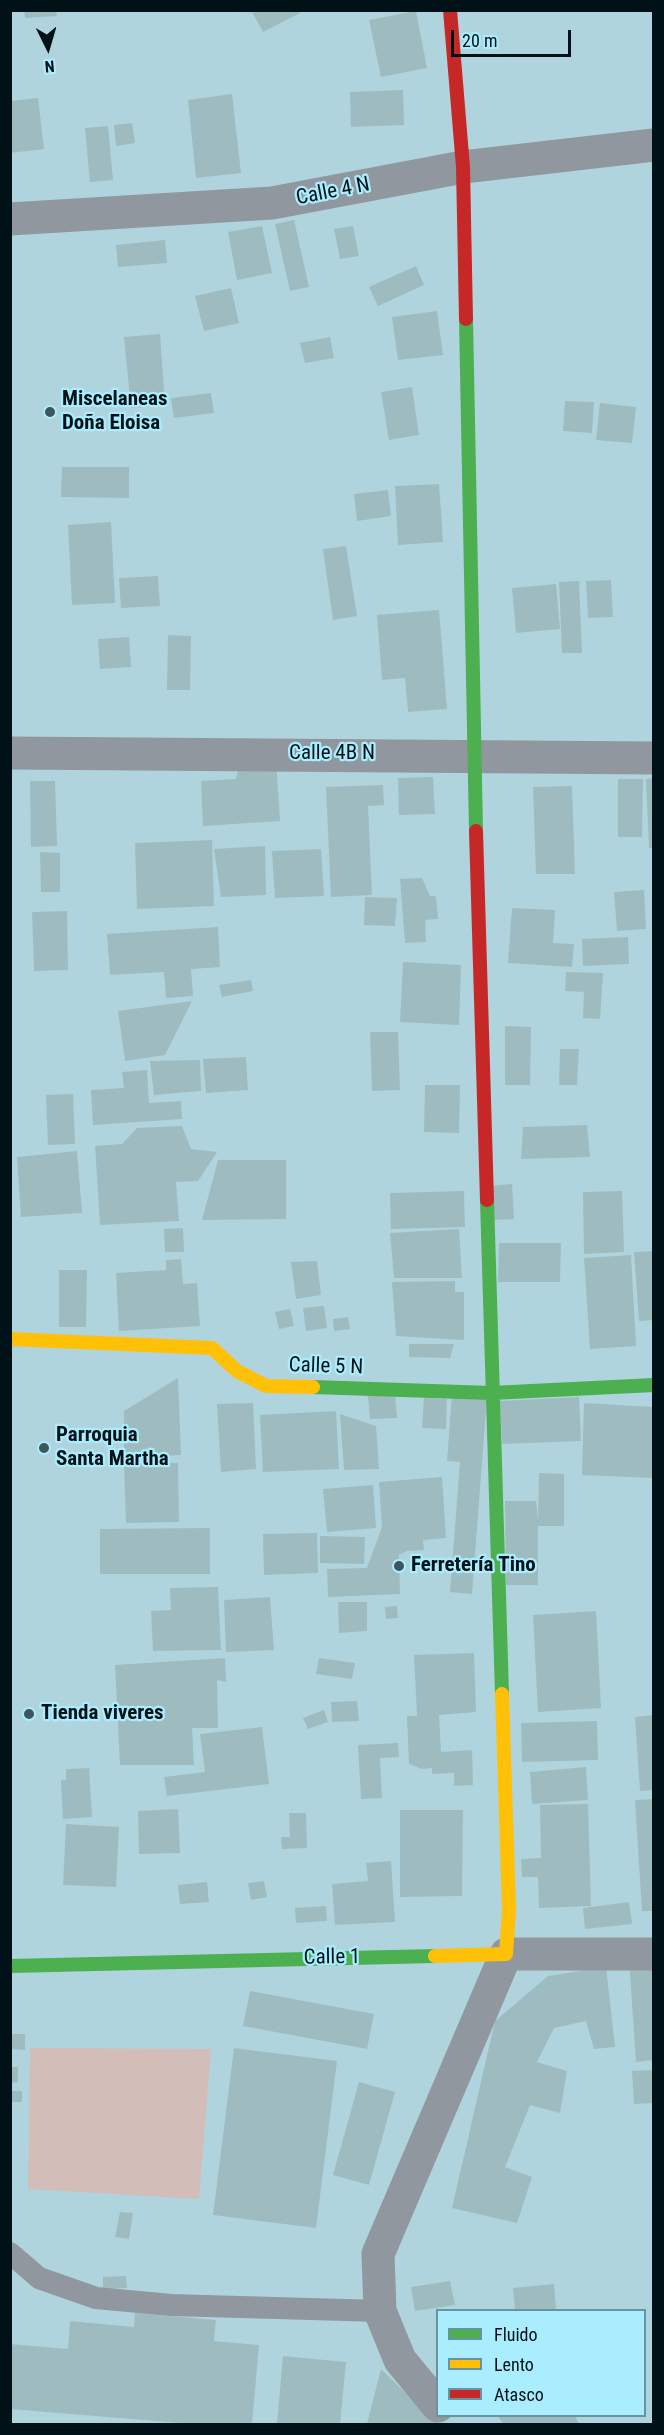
<!DOCTYPE html>
<meta charset="utf-8">
<style>
body{margin:0}
#map{position:relative;width:664px;height:2435px;overflow:hidden;background:#b0d4de;font-family:"Roboto Condensed",sans-serif}
canvas{display:block}
.frame{position:absolute;inset:0;border:12px solid #001118;pointer-events:none}
.legend{position:absolute;left:436px;top:2309px;width:210px;height:108px;box-sizing:border-box;background:#aaedfe;border:2px solid #6695a2;margin:0;padding:8px 10px;list-style:none;font-size:18px;color:#001118}
.legend li{display:flex;align-items:center;gap:12px;height:30px}
.legend b{width:30px;border:2px solid #6695a2}
.north{position:absolute;left:18px;top:18px;width:60px;height:60px;-webkit-text-stroke:4px #aaedfe;paint-order:stroke;rotate:175deg;font-size:16px;font-weight:700;line-height:24px;text-align:center;color:#001118}
.north::after{content:'';display:block;margin:auto;width:21px;height:27px;background:#001118;clip-path:polygon(50% 0,100% 100%,50% 72%,0 100%)}
.scale{position:absolute;left:451px;top:30px;width:120px;height:27px;box-sizing:border-box;border:3px solid #001118;border-top:0;padding-left:8px;font-size:18px;line-height:21px;white-space:nowrap;color:#001118;-webkit-text-stroke:4px #aaedfe;paint-order:stroke}
</style>
<div id="map">
<canvas width="664" height="2435"></canvas>
<div class="frame"></div>
<ul class="legend">
<li><b style="height:8px;background:#4caf50"></b>Fluido</li>
<li><b style="height:8px;background:#ffc107"></b>Lento</li>
<li><b style="height:8px;background:#c62828"></b>Atasco</li>
</ul>
<div class="north">N</div>
<div class="scale">20 m</div>
</div>
<script>
const context = document.querySelector('canvas').getContext('2d');
context.lineJoin = 'round';
function fill(path, color) {
  context.fillStyle = color;
  context.fill(path, 'evenodd');
}
function strokePath(path, color, width, dash) {
  context.strokeStyle = color;
  context.lineWidth = width;
  context.lineCap = dash ? 'butt' : 'round';
  context.setLineDash(dash || []);
  context.stroke(path);
}
function drawText(font, color, halo, rows, align = 'center') {
  context.font = font + ' "Roboto Condensed",sans-serif';
  context.lineWidth = 4.5;
  context.setLineDash([]);
  context.textBaseline = 'middle';
  context.strokeStyle = halo;
  context.fillStyle = color;
  for (const [text, x, y, turn = 0] of rows) {
    context.save();
    context.translate(x, y);
    context.rotate((+turn || 0) * Math.PI / 180);
    context.textAlign = isNaN(turn) ? turn : align;
    if (halo) context.strokeText(text, 0, 0);
    context.fillText(text, 0, 0);
    context.restore();
  }
}
fill(new Path2D(`
 M30,2048l181,1 -12,150 -171,-10z`), '#d3bdb8');
fill(new Path2D(`
 M24,10h32l1,6 -32,2z
 M251,10h47l2,3 -37,19z
 M416,11l11,57 -46,9 -12,-57z
 M403,90l1,35 -53,2 -1,-35z
 M232,94l9,79 -45,5 -8,-78z
 M38,98l6,51 -34,4v-52z
 M132,123l3,20 -19,3 -2,-21z
 M108,126l5,54 -23,2 -5,-54z
 M294,220l15,67 -19,4 -15,-67z
 M262,226l10,47 -35,7 -9,-48z
 M353,226l6,30 -19,3 -6,-30z
 M165,240l2,23 -49,4 -2,-22z
 M416,266l8,19 -46,21 -9,-19z
 M231,288l8,35 -35,8 -9,-35z
 M437,311l6,44 -45,5 -6,-43z
 M160,334l5,71 -34,3 -7,-71z
 M330,337l4,21 -29,5 -5,-20z
 M412,387l7,48 -30,5 -8,-48z
 M211,393l3,20 -40,5 -3,-20z
 M565,401l29,1 -2,31 -29,-2z
 M600,403l36,4 -4,36 -36,-3z
 M62,467h67v31l-68,-1z
 M439,484l4,58 -45,3 -3,-59z
 M388,490l3,26 -34,5 -3,-27z
 M111,522l4,81 -43,2 -4,-80z
 M346,546l11,70 -24,4 -10,-71z
 M158,576l2,30 -39,2 -2,-30z
 M611,580l2,37 -25,1 -2,-37z
 M579,581l3,72h-20l-3,-71z
 M556,584l4,45 -44,4 -4,-45z
 M439,610l8,99 -39,3 -3,-34 -23,2 -5,-65z
 M168,635l23,1 -1,54h-23z
 M129,637l2,30 -31,2 -2,-30z
 M276,759l4,62 -77,5 -2,-45 35,-2 4,-17z
 M433,777l2,37 -36,1 -1,-37z
 M654,778v70h-5l-3,-69z
 M618,779h25l-1,58h-24z
 M30,781h25l2,65 -26,1z
 M383,785l1,20 -16,1 4,89 -41,2 -5,-110z
 M572,786l3,88h-39l-3,-87z
 M212,840l2,66 -77,3 -2,-66z
 M265,846l1,49 -45,2 -7,-48z
 M321,849l3,47 -49,2 -3,-47z
 M40,852l20,1v39h-19z
 M422,878l8,18h6l2,23 -13,1 1,22 -21,1 -5,-64z
 M644,890l2,39 -29,2 -3,-39z
 M365,897l32,1 -2,28 -31,-1z
 M512,908l43,2 -2,33 21,1 -2,23 -64,-4z
 M67,911l1,59 -34,1 -2,-59z
 M218,927l2,40 -29,2 2,27 -27,2 -2,-26 -54,3 -3,-41z
 M628,937l1,27 -46,2 -1,-27z
 M403,962l58,3 -2,60 -59,-3z
 M566,972l37,1 -3,46 -17,-1 1,-26 -19,-1z
 M251,980l2,11 -31,6 -3,-12z
 M192,1001l-27,54 -40,6 -7,-50z
 M505,1026l26,1 -1,58h-25z
 M370,1032h28l2,58 -28,1z
 M560,1049h19l-2,36h-18z
 M246,1057l2,33 -42,3 -3,-34z
 M200,1060l1,31 -47,4 -4,-34z
 M147,1070l2,33 32,-2 1,18 -89,6 -2,-35 33,-2 -2,-16z
 M425,1085h35l-1,48 -35,-1z
 M73,1094l2,50 -27,1 -2,-50z
 M587,1125l3,32 -69,2 2,-32z
 M182,1126l9,23 26,3 -19,29 -22,1 3,39 -79,4 -5,-79 27,-2 15,-16z
 M77,1151l5,62 -61,4 -4,-60z
 M218,1160h68v59l-84,1z
 M512,1184l2,35 -23,1 -2,-34z
 M464,1191l1,36 -74,2 -1,-36z
 M622,1191l2,61 -40,2 -1,-62z
 M183,1228l1,24h-19l-1,-23z
 M459,1229l3,49h-68l-4,-45z
 M499,1243h62l-1,39h-62z
 M654,1251v69l-15,1 -5,-69z
 M631,1255l5,91 -46,3 -6,-91z
 M181,1259l2,25 14,-1 3,43 -81,5 -3,-58 50,-3v-10z
 M317,1261l4,34 -25,4 -5,-37z
 M59,1270h28l-1,57h-27z
 M455,1281v11h9v48l-68,-4 -4,-54z
 M324,1306l3,22 -21,3 -3,-23z
 M290,1309l4,17 -15,3 -4,-17z
 M348,1317l2,12 -16,2 -1,-12z
 M409,1344h45l-4,14 -41,-1z
 M178,1378l3,77 -57,3v-47z
 M395,1394l2,24 -27,1 -2,-23z
 M452,1394l35,3 -15,197 -22,-2 10,-130 -13,-1z
 M579,1397l2,44 -79,3 -2,-43z
 M424,1398l23,1 -1,30 -24,-1z
 M253,1403l3,66 -35,3 -4,-68z
 M584,1403l70,4v71l-72,-3z
 M336,1411l3,58 -76,3 -3,-57z
 M340,1414l36,12 3,43 -35,1z
 M178,1463l1,59 -53,1 -2,-59z
 M539,1473l25,1v52h-26v59h-32l-1,-84h31l2,19z
 M442,1477l4,61 -23,2 1,10 -17,1 -8,4 1,39 -72,3 -1,-28 40,-1 15,-41 -3,-45z
 M373,1485l3,43 -49,4 -4,-43z
 M210,1528v46h-110v-45z
 M317,1533l1,40 -54,2 -1,-41z
 M320,1536l45,1 -1,27 -44,-1z
 M218,1587l3,63 -68,1 -2,-40 20,-1 -1,-22z
 M270,1597l4,53 -48,2 -2,-52z
 M338,1602h29v29l-28,2z
 M397,1606l1,12 -12,1 -1,-12z
 M596,1611l5,97 -63,4 -5,-97z
 M474,1653l2,59 -37,3 2,37 31,-2 1,35 -19,1v-13l-22,1v-6l-10,1 -13,-5 -2,-48h10l-3,-61z
 M225,1658l1,24 -9,-2 1,48h-26l2,37h-74l-5,-100z
 M319,1658l36,5 -3,16 -36,-5z
 M357,1701l2,20 -27,1 -1,-20z
 M324,1710l4,12 -20,7 -5,-11z
 M654,1715v75l-14,1 -5,-74z
 M597,1721l1,39 -76,2 -1,-39z
 M262,1727l7,57 -102,12 -3,-19 41,-5 -5,-38z
 M398,1743l1,14 -19,1 2,40 -21,1 -3,-54z
 M586,1767l2,33 -56,4 -2,-32z
 M89,1768l3,49 -29,2 -2,-39h5v-11z
 M654,1799v112h-12l-7,-111z
 M588,1804l3,102 -52,2 -1,-31h-16l-1,-18 20,-1 -1,-53z
 M178,1809l2,44 -41,1 -1,-43z
 M400,1810h63l-1,86 -62,1z
 M289,1813h17l1,35 -25,1 -1,-12h9z
 M66,1824l53,3 -3,60 -53,-2z
 M391,1861l4,61 -60,3 -3,-41 36,-3 -2,-18z
 M264,1881l3,16 -16,3 -3,-17z
 M207,1882l2,20 -29,2 -2,-19z
 M629,1902l3,22 -47,5 -2,-21z
 M326,1906l1,15 -31,2 -1,-15z
 M654,1958v102l-18,2 -7,-103z
 M606,1967l9,80 -21,2 -8,-28 -32,7 -17,34 30,9 -7,42 -30,-8 -25,62 27,10 -15,46 -65,-15 43,-187 53,-45z
 M250,1991l124,23 -7,35 -124,-23z
 M10,2034h15v16l-15,-1z
 M234,2048l103,13 -21,167 -103,-13z
 M10,2067h8v15l-8,1z
 M654,2070v33l-20,1 -2,-33z
 M359,2082l36,10 -26,93 -36,-10z
 M10,2091h12v11h-12z
 M120,2212l13,1 -4,26 -14,-2z
 M126,2276l1,12 -24,1v-12z
 M450,2281l5,24 -40,6 -4,-24z
 M554,2284l2,26h-41l-2,-22z
 M135,2313l81,7 -2,21 45,4 -7,79h-59l-183,-15v-65l58,5 2,-28 64,6z
 M283,2356l63,6 -6,62h-63z
 M381,2369l57,55h-71z
 M498,2416h77l4,8h-76z`), '#9ebcc0');
strokePath(new Path2D(`
 M10,2253l29,25 57,20 75,7 209,6`), '#90979e', 22);
strokePath(new Path2D(`
 M10,219l262,-16 191,-36 191,-22
 M10,753l644,5
 M438,2406l-38,-46 -20,-49 -2,-57 128,-300h148`), '#90979e', 33);
strokePath(new Path2D(`
 M466,319l10,512
 M487,1200l15,494
 M313,1387l178,6 163,-8
 M10,1966l425,-10`), '#4caf50', 14);
strokePath(new Path2D(`
 M10,1339l202,9 25,23 29,15 47,1
 M435,1956l71,-2 3,-44 -7,-216`), '#ffc107', 14);
strokePath(new Path2D(`
 M450,10l13,157 3,152
 M476,831l11,369`), '#c62828', 14);
for (const [x, y, r, color] of [
 [50,412,6,"#3e555d"],
 [44,1448,6,"#3e555d"],
 [399,1566,6,"#3e555d"],
 [29,1714,6,"#3e555d"]
]) {
  const dot = new Path2D();
  dot.arc(x, y, r, 0, 2 * Math.PI);
  context.fillStyle = color;
  context.fill(dot);
  strokePath(dot, '#aaedfe', 2);
}
drawText('21px', '#001118', '#aaedfe', [
 ["Calle 4 N",333,192,-11],
 ["Calle 4B N",332,754],
 ["Calle 5 N",326,1367,2],
 ["Calle 1",332,1958,-1]
]);
drawText('bold 21px', '#001118', '#aaedfe', [
 ["Miscelaneas",62,400],
 ["Doña Eloisa",62,424],
 ["Parroquia",56,1436],
 ["Santa Martha",56,1460],
 ["Ferretería Tino",411,1566],
 ["Tienda viveres",41,1714]
], 'left');
</script>
